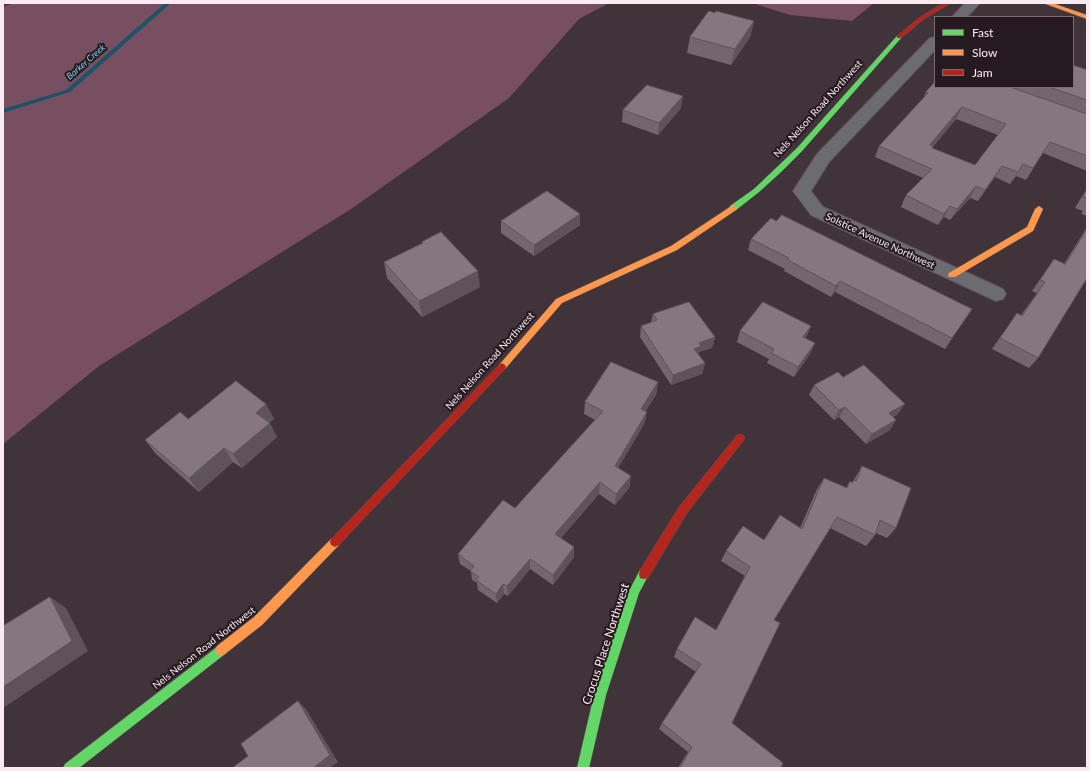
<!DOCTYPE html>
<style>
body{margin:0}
#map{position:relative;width:1090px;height:771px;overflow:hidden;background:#40343a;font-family:Lato,sans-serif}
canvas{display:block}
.frame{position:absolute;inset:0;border:4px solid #fbebf1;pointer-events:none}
.legend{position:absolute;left:934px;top:16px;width:140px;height:72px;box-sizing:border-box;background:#251a1f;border:1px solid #7b6e73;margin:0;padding:5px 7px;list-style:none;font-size:12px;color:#fbebf1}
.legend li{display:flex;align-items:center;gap:8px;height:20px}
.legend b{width:20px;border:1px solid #7b6e73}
</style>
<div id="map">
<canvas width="1090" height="771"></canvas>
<div class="frame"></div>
<ul class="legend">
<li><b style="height:5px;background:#63d668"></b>Fast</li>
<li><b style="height:5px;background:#ff974d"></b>Slow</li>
<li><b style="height:5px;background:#b3261e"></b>Jam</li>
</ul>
</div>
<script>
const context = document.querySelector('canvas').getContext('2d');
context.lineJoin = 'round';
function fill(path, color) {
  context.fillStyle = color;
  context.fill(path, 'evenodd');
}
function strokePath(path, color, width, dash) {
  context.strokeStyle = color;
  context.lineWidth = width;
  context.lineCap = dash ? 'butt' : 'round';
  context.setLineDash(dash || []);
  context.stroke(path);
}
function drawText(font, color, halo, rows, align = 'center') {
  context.font = font + ' Lato,sans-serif';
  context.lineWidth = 4;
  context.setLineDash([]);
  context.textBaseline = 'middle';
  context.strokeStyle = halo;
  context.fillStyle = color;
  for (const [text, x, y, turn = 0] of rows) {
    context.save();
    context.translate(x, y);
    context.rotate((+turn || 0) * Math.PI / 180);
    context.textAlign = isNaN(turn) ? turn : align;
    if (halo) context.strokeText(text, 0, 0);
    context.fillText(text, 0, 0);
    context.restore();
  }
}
fill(new Path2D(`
 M13,3h596l-30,16 -70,79 -158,111 -252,157 -96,78v-437z
 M752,3h122l-22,18 -62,-6z`), '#784e61');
fill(new Path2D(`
 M165,3h6l-101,89 -67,21v-4l63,-19z`), '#1d5367');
const street = new Path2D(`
 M965,3h15l-13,14h-15z
 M935,37v13l-106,112 -18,29 12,16 180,82 3,5 -3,5 -7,2 -185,-86 -18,-24 24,-37 113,-116z`);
const fast = new Path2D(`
 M897,36l5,1 -100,114 -21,21 -22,20 -23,18h-6v-4l24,-17 43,-41z
 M644,569l4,1 1,4 -10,19 -33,102 -17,73h-12l17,-73 35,-104 11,-21z
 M221,644l4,2 2,4 -2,4 -146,114h-16l2,-4z`);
const slow = new Path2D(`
 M1043,3h9l35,12v4z
 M733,205l4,3 -1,2 -59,40 -115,53 -57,66h-6l-1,-2 1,-2 57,-66 115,-53z
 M1039,206l4,3 -10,22 -78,46h-6l-1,-2 1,-2 78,-46 8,-18z
 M335,537l4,2 1,3 -1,3 -77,80 -37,29 -4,2 -4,-2 -2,-4 2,-4 37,-29 77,-78z`);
const jam = new Path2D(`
 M944,3h7l-27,16 -23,19h-4v-2l23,-19z
 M502,363l3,2 1,2 -1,2 -166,176 -4,2 -4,-2 -1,-3 1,-3 168,-174z
 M740,434l3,1 2,3 -2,3 -56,72 -39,65 -4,1 -4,-1 -1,-4 1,-4 39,-63 58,-72z`);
strokePath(street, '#5d5257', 2);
strokePath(fast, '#5d5257', 1);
strokePath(slow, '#5d5257', 1);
strokePath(jam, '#5d5257', 1);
fill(street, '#6c6c70');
fill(fast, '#63d668');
fill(slow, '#ff974d');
fill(jam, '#b3261e');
fill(new Path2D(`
 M754,21l-4,16 -19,28 -44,-12 3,-16z
 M1087,70v44l-77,-27h63z
 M926,92l161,22v57l-44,-18 -17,27 -10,-4 -6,8 -15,-7 -17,24 -8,-3 -20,22 -6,-3 -6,8 -37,-18 5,-12 17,-17 -48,-21 4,-11 44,-47zM956,119l42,16 -23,30 -43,-17z
 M681,108l-23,27 -36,-13 1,-12z
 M1087,188v28l-6,-2 2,-3 -8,-3z
 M580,214v11l-46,31 -33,-23v-12z
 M1087,227v51l-49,80 -9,10 -37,-19 25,-36 4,2 16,-22 -5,-2 22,-32 10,5z
 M751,239l221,70 -27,40 -110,-57 -4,5 -47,-26 1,-2 -37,-19z
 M422,242l58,45 -58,30 -35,-39 -3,-16 38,-19z
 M653,314l62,23 -3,11 -13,4v3l6,8 -3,11 -31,11 -31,-48 1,-11 10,-4z
 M811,326l-6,12 10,5 -5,11 -16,23 -27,-14 2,-4 -32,-17 3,-11z
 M843,377l55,37 -5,3 -3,13 -24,14 -27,-27 -5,3 -25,-25 5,-10z
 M658,382l-2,13 -11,16 2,1 -3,12 -26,44 13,8 -2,12 -14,17 -16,-11 -38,44 13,9v10l-21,28 -23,-16 -22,27 -4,-2 -7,9 -19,-13 -1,-7 -5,-3 -1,-9 -11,-7 -2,-10 57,-46 80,-88 -11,-6 1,-12z
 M266,404l8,15 -5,4 8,14 -35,31 -9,-6 -34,30 -43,-38 -11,-14 43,-21z
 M862,466l34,62 -9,10 -11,-5 -1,2 -9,11 -36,-18 -56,92 -42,103 49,45h-103l10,-16 -29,-23 3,-6 34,-51 -22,-15 3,-8 39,-19 29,-54 -24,-15 5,-10 38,-11 36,-12 17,-39 7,-11 22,10 4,-7 2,2z`), '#73666c');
fill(new Path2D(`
 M754,21l-4,16 -19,28 4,-16z
 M683,96l-2,12 -23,27 1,-12z
 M962,107l-6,12 -32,38 6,-12z
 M1023,164l-7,12 -6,8 8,-12z
 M1002,166l-7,11 -17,24 7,-11z
 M976,186l-6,12 -20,22 7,-11z
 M950,206l-6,11 -6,8 6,-11z
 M580,214v11l-46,31v-11z
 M478,271l2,16 -58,30 -3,-16z
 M840,281l-5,11 -4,5 5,-11z
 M811,326l-4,10 -9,12 5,-11z
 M715,337l-3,11 -13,4 -1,5 -4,-8 5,-6z
 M815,343l-5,11 -16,23 4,-10z
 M705,363l-3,11 -31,11 2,-10z
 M658,382l-2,13 -17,27 2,-13z
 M266,404l8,15 -10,8 -8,-14z
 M905,404l-7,10 -15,9 6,-10z
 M845,407l-6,10 -5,3 5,-10z
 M647,412l-3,12 -31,53 2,-11z
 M896,420l-6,10 -24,14 6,-10z
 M270,423l7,14 -35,31 -9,-14z
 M224,448l9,14 -34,30 -10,-14z
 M631,476l-2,12 -14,17 1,-11z
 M600,482l-1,12 -44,51v-11z
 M574,547v10l-21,28v-10z
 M530,559v10l-22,27 -1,-10z
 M503,584l1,10 -7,9 -1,-9z
 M50,597l16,11 22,43 -85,57v-21z
 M298,701l8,8 32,53 -8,6h-17z`), '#5e5358');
const building = new Path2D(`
 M709,11l6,2 1,-2 38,10 -19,28 -45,-12z
 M1073,65l14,5v30l-38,-13h24z
 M935,82v5h75l77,27v42l-37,-14 -17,26 -10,-4 -5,8 -16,-6 -17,24 -9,-4 -19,23 -7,-3 -6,8 -38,-19 26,-26 -53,-23 49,-53 -2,-1zM962,107l44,17 -31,41 -43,-17 1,-2 -3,-1z
 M647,85l36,11 -24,27 -36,-13z
 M1087,190v8l-4,-1z
 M547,191l33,23 -46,31 -33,-24z
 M782,215l190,94 -20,29 -112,-57 -4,5 -48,-26 1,-2 -38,-19 20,-21 5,3z
 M1087,229v49l-49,80 -38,-20 17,-25 5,3 23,-34 -5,-2 14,-21 11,5z
 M441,232l37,39 -59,30 -35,-39 39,-19 -1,-1z
 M689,302l26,35 -16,6 2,3 -7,3 11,14 -32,12 -32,-49 16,-6 -4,-6z
 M763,302l48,24 -8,11 12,6 -17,24 -27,-14 3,-4 -34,-18z
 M611,362l47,20 -17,27 6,3 -32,54 16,10 -15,18 -16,-12 -45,52 19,13 -21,28 -23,-16 -23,27 -4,-2 -7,10 -20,-14 3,-3 -9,-6 4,-5 -16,-12 45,-54 12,8 88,-97 -18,-9z
 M864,365l41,39 -16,9 7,7 -24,14 -27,-27 -6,3 -25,-25 24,-13 5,5z
 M236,381l30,23 -10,9 14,10 -37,31 -9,-6 -35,30 -44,-38 35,-28 8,7z
 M862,466l49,22 -15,40 -16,-8 -5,15 -38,-18 -63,103 6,3 -48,100 51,40 -2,5h-98l-2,-2 11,-19 -30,-24 39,-59 -24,-15 18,-32 21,13 34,-63 -24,-16 17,-25 21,14 16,-25 22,14 22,-51 23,10 3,-7 2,2 2,-3 2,1z
 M50,597l22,44 -69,46v-61z
 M298,701l32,54 -17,13h-81l16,-12 -7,-12z`);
fill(building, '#86777e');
strokePath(building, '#5e5358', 1);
drawText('italic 9px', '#7bd4f8', '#251a1f', [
 ["Barker Creek",86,62,-41]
]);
drawText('10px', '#fbebf1', '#251a1f', [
 ["Nels Nelson Road Northwest",818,109,-48],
 ["Solstice Avenue Northwest",880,241,25],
 ["Nels Nelson Road Northwest",490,361,-48],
 ["Nels Nelson Road Northwest",204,648,-38]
]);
drawText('12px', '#fbebf1', '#251a1f', [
 ["Crocus Place Northwest",606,644,-72]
]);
</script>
